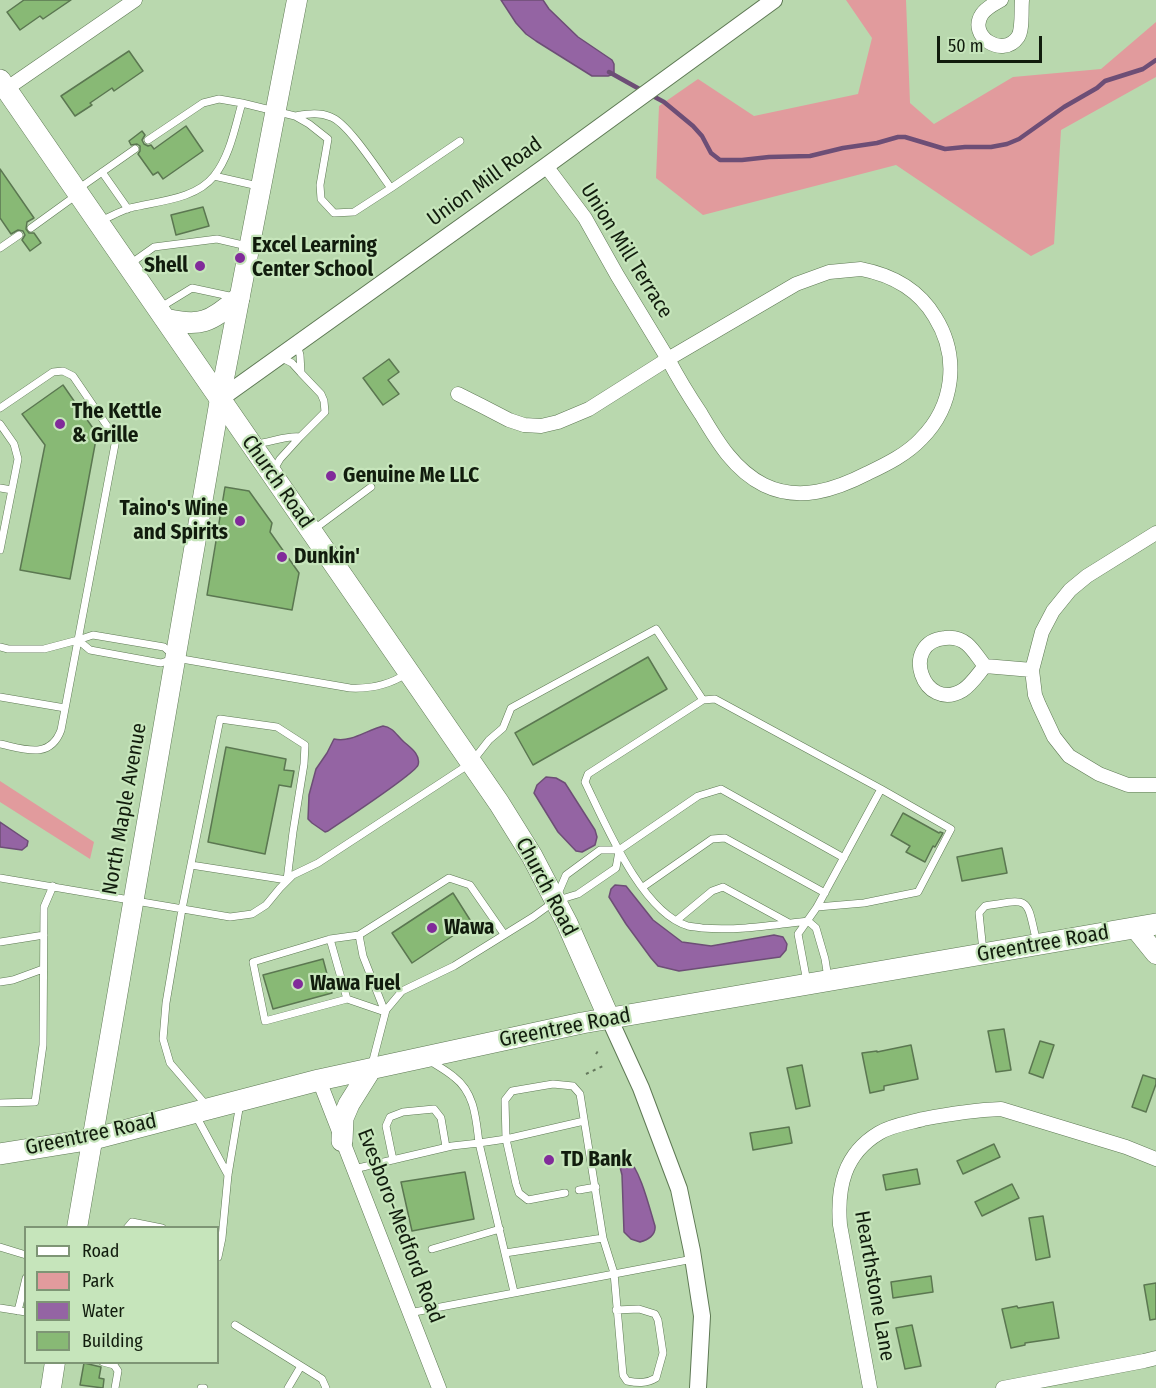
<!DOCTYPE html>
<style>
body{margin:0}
#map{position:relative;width:1156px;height:1388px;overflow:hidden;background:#b9d8ae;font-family:"Fira Sans Condensed",sans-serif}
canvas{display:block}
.legend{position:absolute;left:24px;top:1226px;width:195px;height:138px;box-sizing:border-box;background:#c6e5bb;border:2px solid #7e9575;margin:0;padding:8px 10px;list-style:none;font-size:18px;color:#111c0d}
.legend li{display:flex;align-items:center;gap:12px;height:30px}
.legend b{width:30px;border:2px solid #7e9575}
.scale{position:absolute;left:937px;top:36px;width:105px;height:27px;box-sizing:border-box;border:3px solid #111c0d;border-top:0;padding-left:8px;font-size:18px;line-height:21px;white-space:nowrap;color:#111c0d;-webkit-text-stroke:4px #c6e5bb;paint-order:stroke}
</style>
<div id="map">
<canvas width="1156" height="1388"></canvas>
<ul class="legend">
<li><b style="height:8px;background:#fff"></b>Road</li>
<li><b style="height:16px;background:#e19b9d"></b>Park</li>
<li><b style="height:16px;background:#9464a3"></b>Water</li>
<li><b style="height:16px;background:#88b975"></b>Building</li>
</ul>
<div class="scale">50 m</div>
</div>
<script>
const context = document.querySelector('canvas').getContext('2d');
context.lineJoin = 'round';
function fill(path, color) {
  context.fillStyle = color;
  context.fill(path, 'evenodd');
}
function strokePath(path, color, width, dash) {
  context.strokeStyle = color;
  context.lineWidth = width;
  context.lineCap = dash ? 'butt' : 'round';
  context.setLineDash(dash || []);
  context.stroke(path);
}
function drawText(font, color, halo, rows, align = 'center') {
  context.font = font + ' "Fira Sans Condensed",sans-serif';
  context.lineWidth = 4.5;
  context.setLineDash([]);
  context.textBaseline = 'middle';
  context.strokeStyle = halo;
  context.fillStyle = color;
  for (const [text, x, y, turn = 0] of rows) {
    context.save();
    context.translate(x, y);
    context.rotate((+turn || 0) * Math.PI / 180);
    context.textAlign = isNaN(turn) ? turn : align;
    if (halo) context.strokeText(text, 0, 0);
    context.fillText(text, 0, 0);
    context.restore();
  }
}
fill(new Path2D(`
 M846,0h60l4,103 24,21 79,-47 88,-8 55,-47v55l-95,53 -7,114 -23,12 -135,-91 -193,50 -47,-37 3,-72 39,-27 56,37 104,-22 14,-56z
 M0,781l94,61 -4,17 -90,-57z`), '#e19b9d');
const water = new Path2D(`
 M501,0h42l6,9 29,28 34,23 2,4v10l-6,2h-16l-56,-35 -10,-7 -10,-11z
 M383,726c10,1 14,10 21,16 7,6 17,13 14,23 -3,9 -77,57 -90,66l-3,1 -13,-9 -4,-4 1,-24 7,-26 11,-16 7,-14c17,4 33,-9 49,-13z
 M546,777l10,1 9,5 30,47 2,7 -2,8 -13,7 -6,-1 -18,-19 -24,-39 3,-8z
 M0,822l28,19 -1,5 -5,4 -22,-3z
 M615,885l11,1 27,34 29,22 29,4 63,-11 9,2 4,7 -1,6 -6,7 -101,14 -21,-5 -7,-8 -25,-34 -17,-27 2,-8z
 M625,1160h3c12,8 22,50 27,66 1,9 -7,14 -15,16l-9,-3 -7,-7 -2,-57 -2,-8z`);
fill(water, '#9464a3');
strokePath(water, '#6d4e76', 1.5);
strokePath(new Path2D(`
 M609,72l34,19
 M651,95l13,7 29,24 9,10 9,17 9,7h22l27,-3 41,-1 33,-8 34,-5 21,-6h7l40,12 20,-2h26l16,-3 12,-5 45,-32 33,-19 8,-7 38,-12 13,-9`), '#6d4e76', 4.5);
const building = new Path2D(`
 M24,0h47l-28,19 -3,-3 -20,14 -13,-18z
 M129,51l14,20 -29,20 -2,-3 -22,15 2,2 -17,11 -14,-20z
 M186,126l17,25 -40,28 -5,-7 -5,3 -15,-21 2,-3v-5l-3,-2 -6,1 -2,-4 13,-10 3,4 -3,5 2,4 4,2 3,-1 3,4z
 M0,169l34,49 -7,4 -1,7 3,4h5l7,10 -11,8 -8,-11 3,-5 -2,-4 -5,-1 -7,4 -11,-16z
 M203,207l6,19 -33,9 -5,-20z
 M389,359l10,13 -11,8 11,14 -16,11 -20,-27z
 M63,385l34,49 -27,145 -50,-9 25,-125 -23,-31z
 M225,487l24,4 23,32 -2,9 29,41 -7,37 -85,-15z
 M648,657l19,32 -134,76 -18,-32z
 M226,747l60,12 -2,11 10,1 -3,16 -12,-2 -14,69 -57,-12z
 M903,813l36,20 1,-1 3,1 -8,14 -2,-1 -8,16 -19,-10 4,-6 -19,-11z
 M1002,848l5,25 -45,8 -5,-24z
 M453,893l19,30 -60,40 -20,-30z
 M323,959l9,34 -59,16 -10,-34z
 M1004,1029l7,41 -15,2 -8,-41z
 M1040,1041l14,4 -11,33 -14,-5z
 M911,1045l7,34 -34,7v4l-14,3 -8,-40 15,-2v1z
 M802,1065l8,41 -14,3 -9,-41z
 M1143,1075l13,4v5l-10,28 -14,-5z
 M789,1127l3,16 -39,7 -3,-17z
 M994,1144l6,13 -37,17 -6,-13z
 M917,1169l3,15 -34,6 -3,-15z
 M465,1172l9,47 -62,12 -11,-49z
 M1012,1184l7,14 -37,18 -7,-14z
 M1043,1216l7,41 -14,3 -7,-42z
 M931,1276l2,16 -40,6 -2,-16z
 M1156,1283v36l-6,1 -6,-35z
 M1053,1302l6,36 -34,5v2l-14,3 -9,-39 15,-3 1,2z
 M912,1325l9,41 -16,3 -9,-41z
 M84,1363l17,4 -2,11 5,1 -1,9 -23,-3z`);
fill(building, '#88b975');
strokePath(building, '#5b7751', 1.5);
const service = new Path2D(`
 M148,140l55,-37 16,-4 23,4 53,13 14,8 19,15 -8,46 1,14 13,14 20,-1 37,-24c-12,-16 -43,-65 -60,-71 -12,-5 -23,-3 -36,-1
 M102,172l26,37
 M214,176l44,10
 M391,188l69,-47
 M78,189l57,-40
 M100,221c10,-4 20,-10 30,-13 27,-7 65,-8 84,-32 16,-20 21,-49 28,-73
 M31,228l47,-34
 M0,248l19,-13
 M130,264l24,-17 63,-8 30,7
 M161,307l31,-19 42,9
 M280,357l12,6 9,10 -1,-18 -3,-10
 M0,408l53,-36 10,-1 10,5 43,63 -55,291c-11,30 -37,19 -61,14
 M0,424l14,20 4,15 -18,91
 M300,437l25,-25 -1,-11 -3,-7 -20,-21
 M254,444c15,-1 33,-9 46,-7l-20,22 -7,12
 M0,488l12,2
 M313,530l58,-43
 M78,640l12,10 71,13 15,-5 174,30c21,1 39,-3 56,-14
 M0,647l8,2h36l34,-9 15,-5 71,12 10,9
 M0,697l65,11
 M191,865l96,15 6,-48 11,-68 1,-19 -28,-18 -57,-8 -38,190 -16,94 -3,36 7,24 37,43
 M0,878l230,39 22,-3 14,-9 14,-17 13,-13 25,-12 153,-100 18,-23 14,-12 8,-20 145,-79 47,71
 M643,887l69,-48 13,-1 100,55
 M557,896l9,-21 34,-25h19l79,-54 23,-7 123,69
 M817,907l47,-4 54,-11 33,-63 -70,-40 -166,-90 -12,1 -115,74 -3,8c20,41 57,131 103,144 4,1 9,1 14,2 35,3 71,-3 106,-7l8,7 9,31 3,19
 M677,920l35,-29 11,-4 66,36
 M330,939l29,-4
 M0,942l44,-7
 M983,951l-4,-38 6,-7c47,-8 41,-9 52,37
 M0,982l13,-2 30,-11
 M807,982l-9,-48 19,-27 64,-118
 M347,999l-17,-60 -77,23 12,59 82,-22 38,13
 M385,1012l-22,-56 -4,-21 90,-57 21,7 34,49
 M430,1061c8,5 17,10 24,16 21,16 22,42 25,66l27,-4 10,45 3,9 9,7 37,-7
 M372,1064l14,-54 16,-19 52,-25 79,-49 22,-16 23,-7 38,-26 3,-17
 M0,1103l35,-1 8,-57 1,-138 9,-21
 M195,1114l33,61
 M584,1121l-78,18 -1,-39 7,-9 41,-7 20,2 7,8 23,144 11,35 9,102 4,6c10,2 19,3 29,-3l7,-25 -5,-33 -3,-6 -16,-5 -23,1
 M393,1160l-7,-34 4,-9 13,-5 31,-3 7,9 5,29
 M354,1169l98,-23 27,-3 35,149
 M579,1190l17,-3
 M127,1228l5,-6 30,6
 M218,1237l4,1 6,-63 12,-72
 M0,1247l26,8
 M432,1249l68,-20
 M505,1253l98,-15
 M218,1257l4,-19
 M0,1308l26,4
 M18,1311l8,-33
 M409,1313l284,-54
 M235,1325l87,54 4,9
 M103,1362l11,3 4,6 -3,17
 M201,1388h3
 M288,1388l13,-22`);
const minor = new Path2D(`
 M1001,0c-7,4 -14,7 -19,14 -15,22 21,45 36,23 5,-8 3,-27 4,-37
 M6,89l129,-89
 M861,269c31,6 58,21 74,48 25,40 19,89 -14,122 -14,15 -34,25 -53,34 -33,17 -69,29 -104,12 -30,-15 -47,-44 -63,-71 -12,-18 -23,-36 -33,-55l128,-75 33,-12z
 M458,394l24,12 27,14 15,5 17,1 17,-4 31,-13 79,-50 -51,-84 -32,-57 -39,-52
 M1156,533l-69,43 -17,14 -17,21 -11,21 -10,38 3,25 4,10 15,32 15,19 30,18 29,11h28
 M985,666c-6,-7 -11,-16 -18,-22 -6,-5 -14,-7 -22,-6 -46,4 -22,76 18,52 9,-6 15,-16 22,-24l47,4
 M319,1080l120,308
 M870,1388l-30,-163c-3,-38 4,-71 39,-92 13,-8 30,-10 44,-14 26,-5 52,-9 78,-10l125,38 30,12
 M1003,1388l141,-27 12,-3`);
const tertiary = new Path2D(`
 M220,399l326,-233 228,-166
 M609,1018l32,70 38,101 13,62 10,65 -4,72`);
const secondary = new Path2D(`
 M1135,928l21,26
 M77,1228l143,-829 77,-399
 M51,1388l4,-26`);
const primary = new Path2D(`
 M0,80l499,723 33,53 35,67 42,95
 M165,319c38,9 45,2 74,-21
 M342,1141l1,-23 6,-14 22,-35
 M0,1154l93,-15 226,-59 263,-57 574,-99`);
strokePath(service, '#5e7954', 8);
strokePath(minor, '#5e7954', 15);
strokePath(tertiary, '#5e7954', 18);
strokePath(secondary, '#5e7954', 21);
strokePath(primary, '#5e7954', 22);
strokePath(new Path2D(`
 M596,1054l2,-3
 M586,1074l19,-9`), '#64785c', 2, [3, 4.5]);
strokePath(service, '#fff', 7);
strokePath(minor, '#fff', 14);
strokePath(tertiary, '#fff', 16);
strokePath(secondary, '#fff', 20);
strokePath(primary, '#fff', 21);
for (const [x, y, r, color] of [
 [240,258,6,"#812b9a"],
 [200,266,6,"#812b9a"],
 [60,424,6,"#812b9a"],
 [331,476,6,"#812b9a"],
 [240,521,6,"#812b9a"],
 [282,557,6,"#812b9a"],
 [432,928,6,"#812b9a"],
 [298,984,6,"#812b9a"],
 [549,1160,6,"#812b9a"]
]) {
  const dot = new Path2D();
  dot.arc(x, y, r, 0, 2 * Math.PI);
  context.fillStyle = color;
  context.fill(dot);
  strokePath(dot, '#c6e5bb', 2);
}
drawText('21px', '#111c0d', '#c6e5bb', [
 ["Union Mill Road",485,182,-36],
 ["Union Mill Terrace",626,251,58],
 ["Church Road",277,482,55],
 ["North Maple Avenue",125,809,-80],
 ["Church Road",546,887,62],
 ["Greentree Road",1043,944,-10],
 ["Greentree Road",565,1028,-11],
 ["Greentree Road",91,1135,-12],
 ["Evesboro-Medford Road",400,1226,69],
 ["Hearthstone Lane",874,1286,80]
]);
drawText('bold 21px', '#111c0d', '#c6e5bb', [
 ["Excel Learning",252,246],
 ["Center School",252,270],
 ["Shell",188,266,"right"],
 ["The Kettle",72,412],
 ["& Grille",72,436],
 ["Genuine Me LLC",343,476],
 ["Taino's Wine",228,509,"right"],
 ["and Spirits",228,533,"right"],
 ["Dunkin'",294,557],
 ["Wawa",444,928],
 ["Wawa Fuel",310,984],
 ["TD Bank",561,1160]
], 'left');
</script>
